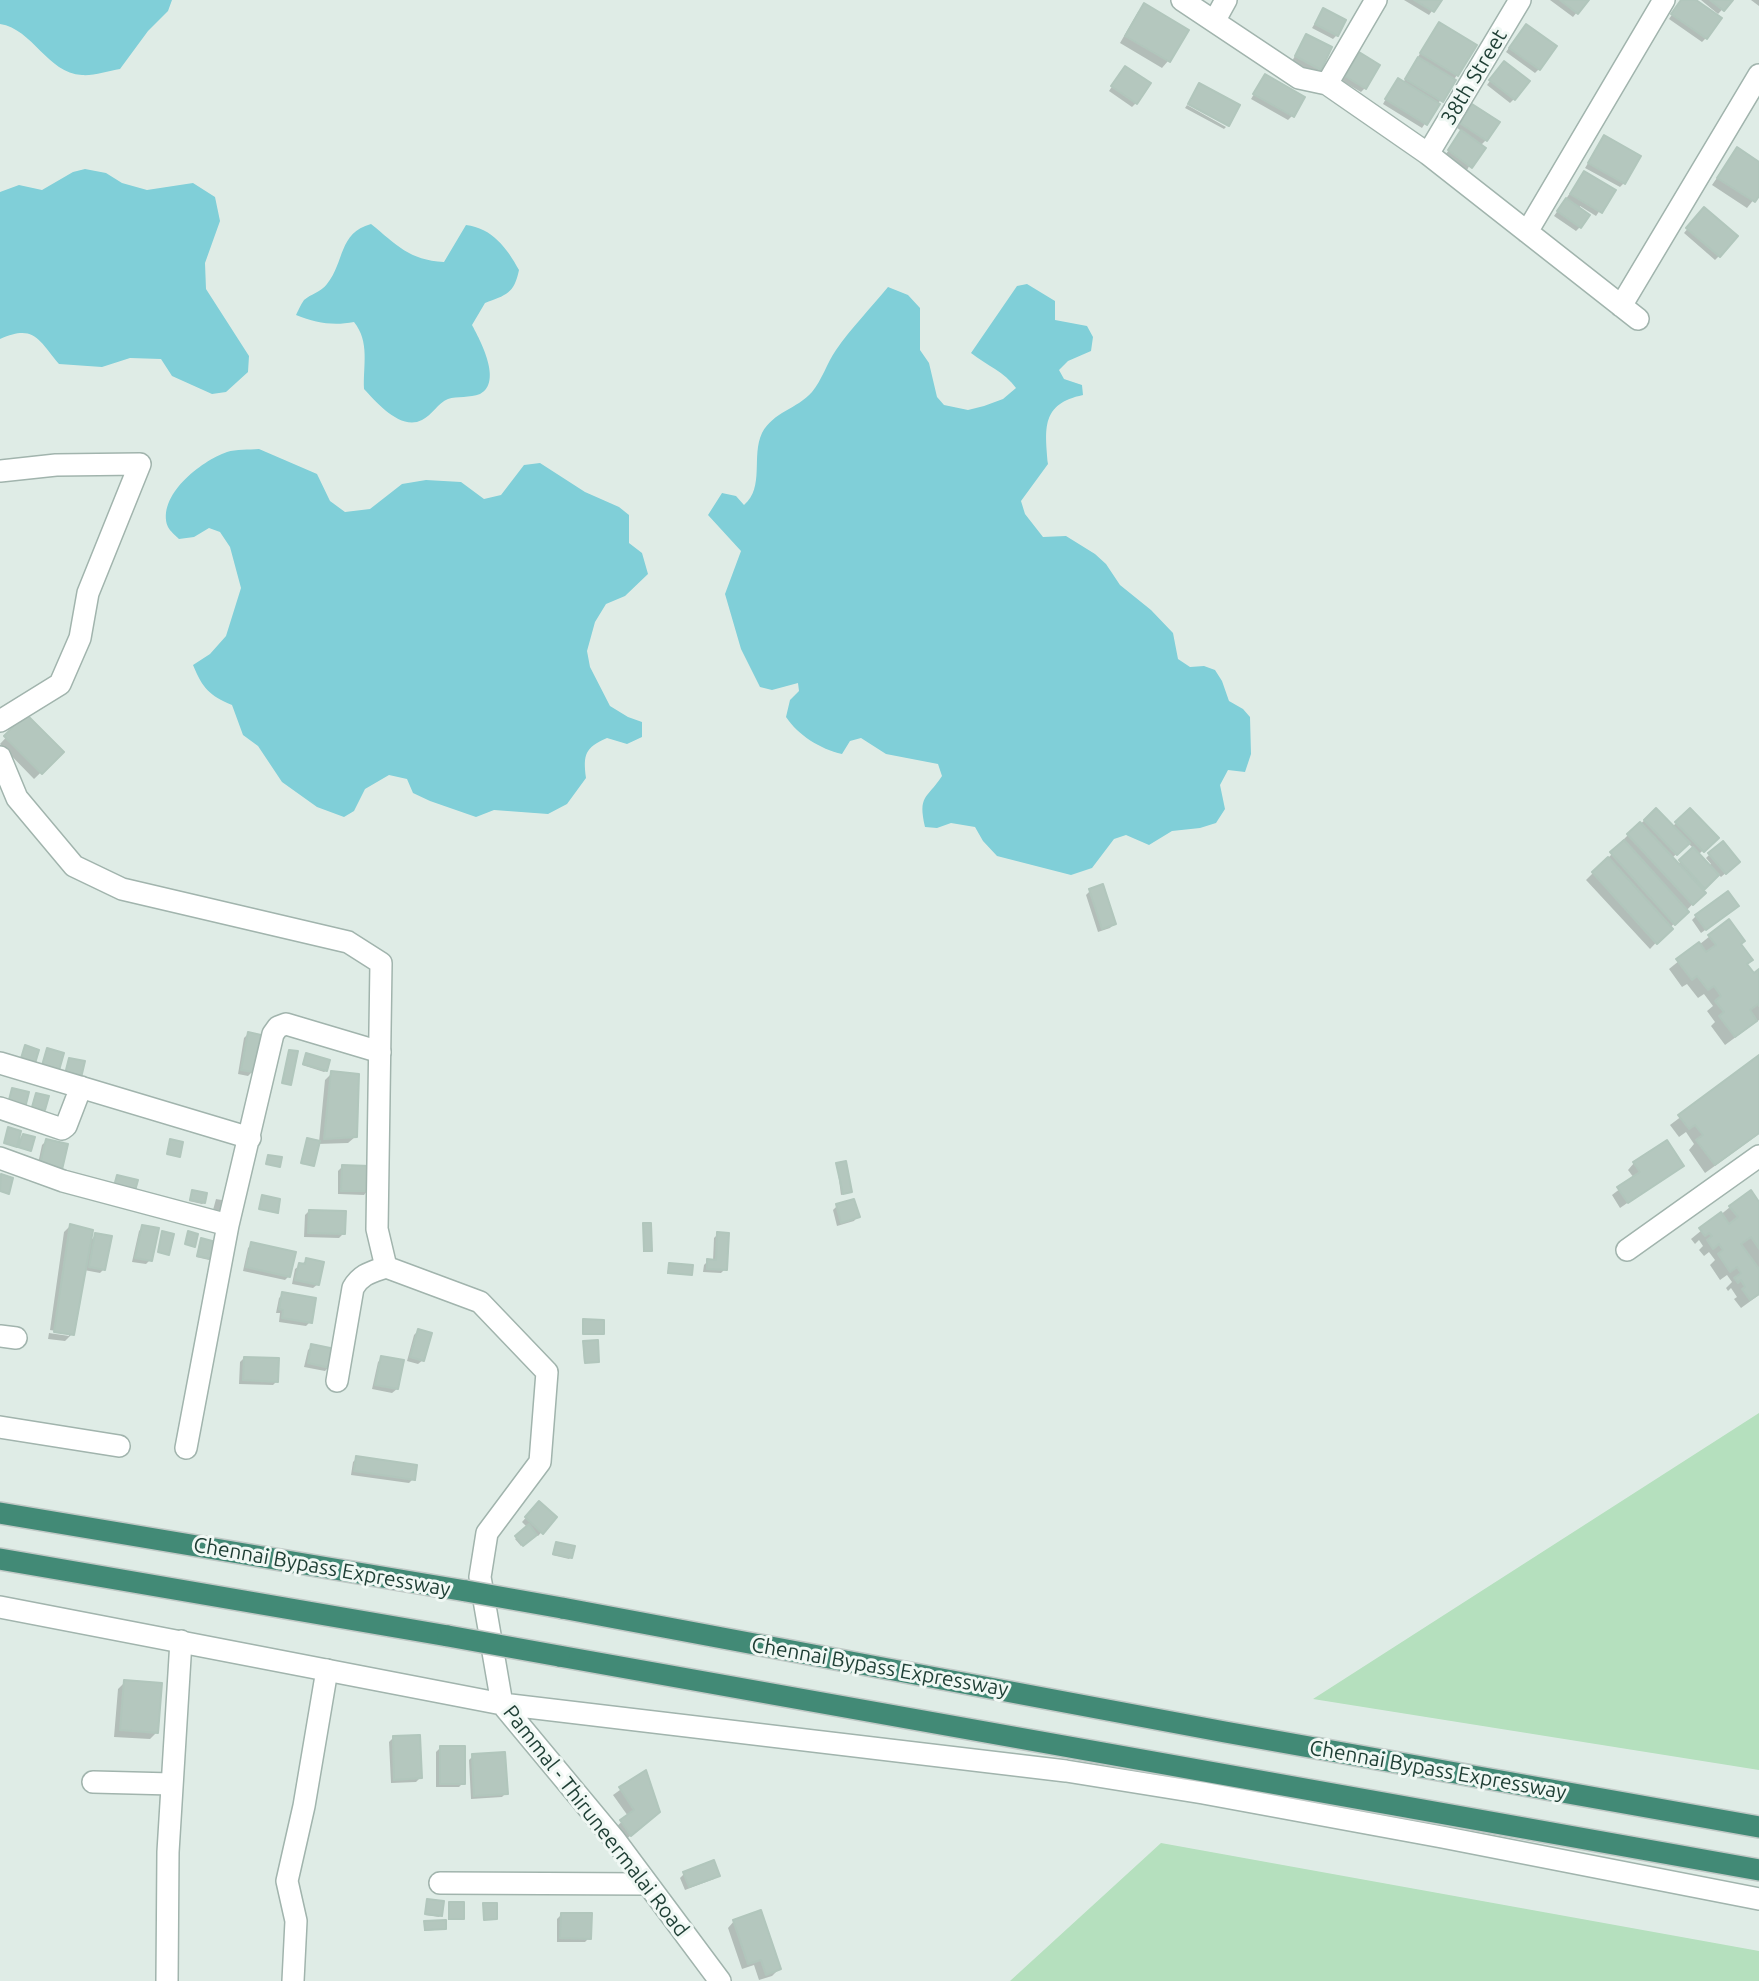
<!DOCTYPE html>
<style>
body{margin:0}
canvas{display:block;background:#dfece6}
</style>
<canvas width="1759" height="1981"></canvas>
<script>
const context = document.querySelector('canvas').getContext('2d');
context.lineJoin = 'round';
function fill(path, color) {
  context.fillStyle = color;
  context.fill(path, 'evenodd');
}
function strokePath(path, color, width, dash) {
  context.strokeStyle = color;
  context.lineWidth = width;
  context.lineCap = dash ? 'butt' : 'round';
  context.setLineDash(dash || []);
  context.stroke(path);
}
function drawText(font, color, halo, rows, align = 'center') {
  context.font = font + ' Ubuntu,sans-serif';
  context.lineWidth = 6;
  context.setLineDash([]);
  context.textBaseline = 'middle';
  context.strokeStyle = halo;
  context.fillStyle = color;
  for (const [text, x, y, turn = 0] of rows) {
    context.save();
    context.translate(x, y);
    context.rotate((+turn || 0) * Math.PI / 180);
    context.textAlign = isNaN(turn) ? turn : align;
    if (halo) context.strokeText(text, 0, 0);
    context.fillText(text, 0, 0);
    context.restore();
  }
}
fill(new Path2D(`
 M1759,1413v357l-446,-71z
 M1161,1843l598,108v30h-749z`), '#b5e0be');
fill(new Path2D(`
 M0,0h172l-4,11 -20,20 -28,38c-12,2 -27,7 -38,6 -35,-2 -49,-46 -82,-51z
 M85,169l21,4 16,10 25,7 46,-7 22,14 5,24 -15,42 1,26 43,67 -1,16 -22,20 -14,2 -40,-18 -11,-17 -31,-1 -28,9 -43,-3c-21,-25 -25,-40 -59,-25v-147l19,-7 23,5 31,-18z
 M371,224c26,21 38,36 73,38l22,-37c26,3 41,23 53,45 -5,24 -13,25 -34,33l-13,22c8,15 31,57 8,69 -10,4 -23,2 -32,5 -10,4 -16,16 -26,21 -21,11 -45,-17 -58,-31 -1,-24 6,-47 -10,-67 -21,4 -38,1 -58,-7 2,-4 5,-11 8,-15 7,-6 17,-8 23,-16 18,-22 11,-51 44,-60z
 M1027,284l28,17v19l32,6 6,11 -2,14 -23,10 -9,9 5,9 18,6 1,10c-42,9 -38,33 -35,69l-27,37 4,13 18,23 23,-1 29,18 11,10 14,21 31,25 22,23 5,26 12,8 14,-1 11,4 7,11 7,20 14,8 7,8 1,37 -6,18 -17,-2 -8,15 5,24 -9,14 -16,5 -28,3 -23,14 -23,-10 -12,4 -22,29 -21,7 -74,-19 -14,-15 -8,-14 -24,-4 -14,5 -12,-1c-7,-32 1,-27 17,-51l-4,-12 -52,-10 -25,-16 -11,3 -8,13c-22,-5 -44,-19 -56,-37l4,-17 9,-9 -1,-8 -26,7 -12,-3 -19,-38 -16,-55 16,-43 -33,-36 14,-22 14,3 8,9c21,-18 7,-49 18,-72 11,-21 35,-24 50,-41 10,-12 15,-29 24,-42 15,-22 35,-42 52,-63l20,8 12,13v42l9,13 8,34 7,8 24,5 16,-4 19,-7 13,-11c-11,-16 -30,-23 -45,-35l46,-67z
 M259,449l58,25 13,27 15,11 25,-3 32,-25 24,-4 35,2 23,17 17,-4 23,-30 16,-2 45,29 34,15 10,8v28l13,10 6,21 -23,22 -19,8 -11,18 -8,29 3,16 20,39 18,11 14,5v15l-15,7 -20,-6c-22,10 -24,16 -21,40l-19,26 -19,10 -54,-4 -18,7 -46,-16 -17,-8 -6,-14 -18,-4 -24,14 -11,22 -10,6 -27,-10 -35,-25 -24,-36 -15,-11 -11,-30c-23,-10 -29,-16 -39,-40l17,-11 16,-18 15,-48 -11,-41 -10,-15 -11,-4 -15,9 -15,2c-3,-3 -9,-8 -11,-12 -12,-31 33,-66 59,-75 9,-3 22,-2 32,-3z`), '#80cfd8');
fill(new Path2D(`
 M1404,0h36l-11,15z
 M1550,0h37l-14,17z
 M1682,0h11l13,38 -4,4 -33,-23z
 M1701,0h30l-13,14z
 M1751,0h8v6z
 M1145,5l42,25 -19,31 -6,7 -42,-25 18,-31z
 M1323,10l14,25 -4,4 -21,-11z
 M1439,24l18,51 -35,53 -39,-24 11,-20 9,-1 30,-52z
 M1522,30l17,39 -4,4 -29,-21z
 M1307,36l12,33 -4,4 -23,-12z
 M1355,59l10,29 -4,4 -19,-11z
 M1500,67l14,32 -4,4 -23,-18z
 M1122,72l14,31 -4,4 -23,-16z
 M1265,76l27,40 -4,4 -37,-21z
 M1187,105l39,22 -2,2 -39,-21z
 M1469,110l17,30 -6,6 -13,24 -22,-15 18,-23 -6,-4z
 M1604,137l20,46 -4,4 -35,-19z
 M1737,149l22,15v29l-12,15 -35,-23z
 M1584,173l29,18 -17,25 -16,-10v21l-4,4 -22,-15z
 M1700,214l19,42 -4,4 -31,-27z
 M26,716l36,36 -28,27 -34,-35z
 M1656,810l16,17 18,-17 26,28 -18,17 10,11 3,-2 -5,-6 4,-4 24,12 -13,11 -3,-3 -17,17 2,2 -53,56 -64,-69 37,-37 -1,-2 6,-6zM1688,843l6,6 -17,16 -6,-6z
 M1090,891l24,33 -4,4 -12,4 -12,-37z
 M1733,910l-32,23 -9,-13 4,-4z
 M1710,936l29,9 6,20 9,11 5,-4v48l-34,25 -14,-19 4,-4 -8,-11 6,-5 -9,-12 -6,4 -11,-14 -5,3 -13,-18z
 M248,1034l4,38 -4,4 -10,-2 6,-36z
 M306,1055l20,16 -2,1 -22,-7z
 M1759,1058v76l-54,39 -16,-23 5,-6 -8,-12 -7,5 -9,-12z
 M332,1073l23,64 -7,6 -31,1 -4,21 -12,-1 5,-23 13,1 6,-62z
 M46,1141l20,4 -30,28 6,-28z
 M1634,1163l47,3 -61,42 -8,-13 22,-17 -6,-8z
 M837,1165l13,26 -2,2 -7,2z
 M342,1167l26,23 -4,5 -26,-1v-23z
 M192,1192l12,11 -2,1 -13,-3z
 M216,1199l11,2 -3,11 -11,-2z
 M1759,1205v90l-18,13 -7,-9 3,-2 -6,-9 -3,3 -2,-3 6,-6 -5,-7 -7,5 -10,-15 5,-5 -6,-8 -5,4 -5,-6 4,-4 -4,-6 -4,4 -4,-5 39,-32z
 M837,1206l21,10 -4,5 -17,5 -4,-16z
 M309,1211l34,23 -4,4 -35,-1 1,-22z
 M644,1225l6,25 -1,2h-6z
 M70,1226l19,16 7,-7 8,34 -4,4 -16,-3 -12,64 -7,7 -17,-2 1,-6 20,3v-3l-19,-3 14,-98z
 M143,1227l7,33 -4,4 -14,-2 7,-31z
 M718,1234l7,35 -4,4 -18,-1 1,-7 4,-4h5l1,-23z
 M202,1240l8,19 -1,1 -13,-3z
 M252,1244l37,32 -4,4 -42,-9 5,-23z
 M307,1260l11,24 -5,4 -21,-4 3,-15z
 M669,1265l21,9h-23z
 M283,1294l27,28 -4,4 -27,-4 1,-9h-4l3,-15z
 M418,1331l5,29 -5,4 -11,-3 7,-26z
 M583,1343l15,18 -2,1 -12,1z
 M312,1346l17,21 -4,4 -21,-4 4,-17z
 M244,1358l33,23 -4,4 -34,-1 1,-22z
 M382,1358l15,31 -5,4 -20,-4 6,-27z
 M357,1458l56,21 -4,4 -58,-8 2,-13z
 M539,1503l16,15 -17,18 -3,-2 -14,12 -6,-7 13,-11 -6,-6z
 M556,1544l15,13 -2,2 -17,-4z
 M125,1682l31,51 -6,6 -36,-2 4,-48z
 M393,1738l27,40 -4,4 -25,1 -2,-41z
 M440,1748l23,35 -4,4h-23v-35z
 M473,1756l33,37 -4,4 -31,2 -2,-39z
 M645,1772l6,47 -27,22 -9,-13 13,-12 -15,-21z
 M684,1874l34,1 -4,4 -29,11 -5,-12z
 M427,1901l14,14 -2,2 -14,-2z
 M449,1904l13,15 -1,1h-13z
 M561,1915l28,23 -4,4h-28v-23z
 M734,1921l45,48 -7,7 -13,4 -5,-15 -12,4 -14,-41z
 M425,1922l20,7 -21,2z`), '#0003');
const building = new Path2D(`
 M1414,0h28l-8,12z
 M1560,0h29l-11,14z
 M1681,0h15l26,18 -15,21 -36,-25z
 M1710,0h23l-9,11z
 M1144,3l45,27 -19,32 -45,-26z
 M1323,8l23,12 -8,16 -23,-12z
 M1439,22l38,23 -19,31 -38,-23z
 M1526,24l31,22 -17,24 -31,-22z
 M1306,34l26,13 -11,23 -26,-14z
 M1359,52l21,13 -14,24 -21,-13z
 M1418,57l38,23 -13,22 -38,-23z
 M1504,61l26,20 -15,19 -26,-20z
 M1125,66l26,17 -14,21 -26,-18z
 M1265,74l40,23 -11,20 -41,-23z
 M1398,78l42,26 -13,21 -42,-26z
 M1199,83l41,22 -11,21 -41,-22z
 M1472,104l28,18 -13,19 -27,-18z
 M1461,130l25,18 -14,20 -24,-18z
 M1604,135l37,21 -16,28 -37,-21z
 M1737,147l22,15v34l-4,6 -38,-24z
 M1584,171l32,19 -14,23 -32,-19z
 M1566,198l24,17 -9,13 -24,-17z
 M1704,207l34,29 -18,21 -34,-29z
 M26,714l38,38 -22,22 -38,-38z
 M1656,808l34,35 -13,12 -33,-35z
 M1690,808l29,30 -15,14 -29,-30z
 M1640,822l66,71 -13,12 -66,-71z
 M1624,840l65,72 -14,13 -65,-73z
 M1723,841l17,21 -14,12 -18,-21z
 M1693,847l26,28 -14,14 -26,-29z
 M1608,857l65,72 -16,15 -65,-72z
 M1103,884l13,40 -14,5 -13,-40z
 M1728,891l11,15 -33,24 -11,-15z
 M1729,919l16,22 -4,3 12,16 -6,4 7,9 5,-4v37l-1,-2 -8,6 7,11 -22,16 -16,-21 5,-4 -9,-11 6,-5 -7,-10 -6,4 -11,-14 -5,4 -16,-21 23,-17 7,10 10,-7 -8,-10z
 M248,1032l13,3 -8,37 -12,-2z
 M25,1045l14,5 -6,20 -14,-5z
 M47,1048l17,5 -6,21 -17,-5z
 M289,1050l9,1 -7,34 -9,-2z
 M306,1053l24,7 -3,11 -24,-7z
 M1759,1055v78l-44,32 -19,-25 7,-5 -8,-10 -6,4 -11,-14z
 M69,1058l16,3 -4,17 -16,-4z
 M331,1071l28,3 -2,63 -33,2z
 M12,1088l17,4 -4,16 -17,-4z
 M36,1093l13,3 -4,14 -13,-3z
 M8,1127l13,4 -4,16 -13,-4z
 M23,1134l12,3 -4,14 -13,-4z
 M307,1138l13,3 -6,25 -13,-3z
 M46,1139l22,5 -7,30 -22,-5z
 M170,1139l13,3 -3,15 -13,-3z
 M1667,1140l17,26 -56,37 -11,-16 23,-15 -7,-10z
 M268,1155l14,2 -2,10 -14,-3z
 M846,1161l6,31 -9,2 -7,-31z
 M342,1165l28,1v25h-29z
 M1,1174l12,4 -4,16 -9,-3z
 M117,1175l21,5 -3,11 -21,-5z
 M192,1190l15,3 -2,10 -15,-3z
 M1751,1190l8,12v47l-8,-12 -10,7 18,25v25l-9,6 -8,-11 3,-2 -4,-7 -3,3 -4,-5 7,-5 -4,-6 -7,5 -12,-18 5,-4 -4,-6 -6,5 -6,-9 5,-4 -3,-3 -4,3 -6,-8 22,-16 8,12 9,-7 -9,-11z
 M262,1195l18,4 -2,14 -19,-4z
 M854,1199l6,18 -19,6 -5,-19z
 M309,1210l37,1 -1,23 -37,-1z
 M643,1223h8l1,28h-8z
 M70,1224l23,6 -19,105 -20,-3z
 M142,1225l17,3 -7,33 -17,-3z
 M162,1231l12,3 -5,21 -11,-3z
 M188,1231l10,3 -3,13 -10,-3z
 M717,1232l12,1 -2,37 -20,-1v-10l9,1z
 M95,1233l17,3 -7,34 -16,-3z
 M201,1238l15,4 -4,17 -15,-3z
 M251,1242l45,10 -6,25 -44,-10z
 M306,1258l18,4 -5,23 -24,-5 4,-17 6,1z
 M669,1263l24,2 -1,10 -24,-2z
 M282,1292l34,6 -4,25 -30,-5 1,-8 -4,-1z
 M583,1319l21,1v14h-21z
 M418,1329l14,4 -8,28 -14,-4z
 M598,1340l1,22 -14,1 -2,-22z
 M311,1344l24,5 -5,19 -22,-5z
 M381,1356l23,4 -6,29 -23,-4z
 M244,1357l35,1 -1,24 -35,-2z
 M356,1456l61,9 -2,15 -61,-9z
 M539,1501l18,16 -14,17 -18,-17z
 M529,1524l8,11 -14,11 -8,-10z
 M556,1542l19,4 -3,12 -19,-4z
 M124,1680l38,3 -4,50 -38,-3z
 M420,1735l2,43 -28,2 -1,-44z
 M440,1746h25v38h-25z
 M505,1752l3,42 -34,2 -2,-42z
 M646,1770l14,42 -29,24 -11,-16 14,-10 -15,-23z
 M714,1860l6,16 -31,11 -6,-15z
 M427,1899l17,2 -2,15 -17,-2z
 M449,1902h15v17h-15z
 M483,1903h14v16l-13,1z
 M761,1910l20,59 -15,6 -5,-15 -13,4 -15,-44z
 M561,1913h31l-1,26 -31,-1z
 M446,1920v9l-21,1 -1,-9z`);
fill(building, '#b4c7be');
strokePath(building, '#b1c6bc', 2);
const minor = new Path2D(`
 M1182,0l117,78 28,6 101,70 210,165
 M1215,20l11,-20
 M1327,84l49,-84
 M1428,154l92,-154
 M1527,232l137,-232
 M1621,306l138,-231
 M0,471l56,-6 84,-1 -52,129 -8,45 -20,46 -60,37
 M0,1063l250,75
 M0,1108l62,21 4,-3 15,-39
 M0,1158l63,23 165,44
 M1627,1250l132,-94
 M0,1336l16,2
 M337,1381l16,-93c8,-14 19,-16 33,-21
 M0,1427l119,19
 M186,1448l42,-223 45,-191 5,-7 8,-3 94,28
 M93,1782l79,2
 M440,1883l207,1
 M167,1981l1,-129 13,-211
 M293,1981l3,-60 -9,-40 17,-75 23,-136`);
const tertiary = new Path2D(`
 M0,757l17,41 57,68 48,23 226,53 33,21 -4,266 9,38 94,35 67,70 -7,90 -53,71 -7,44 22,127 113,136 105,141
 M0,1607l502,97 564,67 137,22 239,44 317,62`);
const trunk = new Path2D(`
 M0,1513l466,78
 M0,1559l448,77
 M562,1608l663,124 534,95
 M559,1656l1200,214`);
strokePath(minor, '#a1b4ad', 24);
strokePath(tertiary, '#a1b4ad', 24);
strokePath(trunk, '#c0c9c6', 24);
strokePath(minor, '#fff', 21);
strokePath(tertiary, '#fff', 21);
strokePath(trunk, '#428a76', 21);
const trunkBridge = new Path2D(`
 M466,1591l96,17
 M448,1636l111,20`);
strokePath(trunkBridge, '#c0c9c6', 24, []);
strokePath(trunkBridge, '#428a76', 21);
drawText('21px', '#1e3e34', '#f0f8f4', [
 ["38th Street",1474,77,-59],
 ["Chennai Bypass Expressway",322,1567,10],
 ["Chennai Bypass Expressway",880,1667,10],
 ["Chennai Bypass Expressway",1438,1770,10],
 ["Pammal - Thiruneermalai Road",596,1821,52]
]);
</script>
